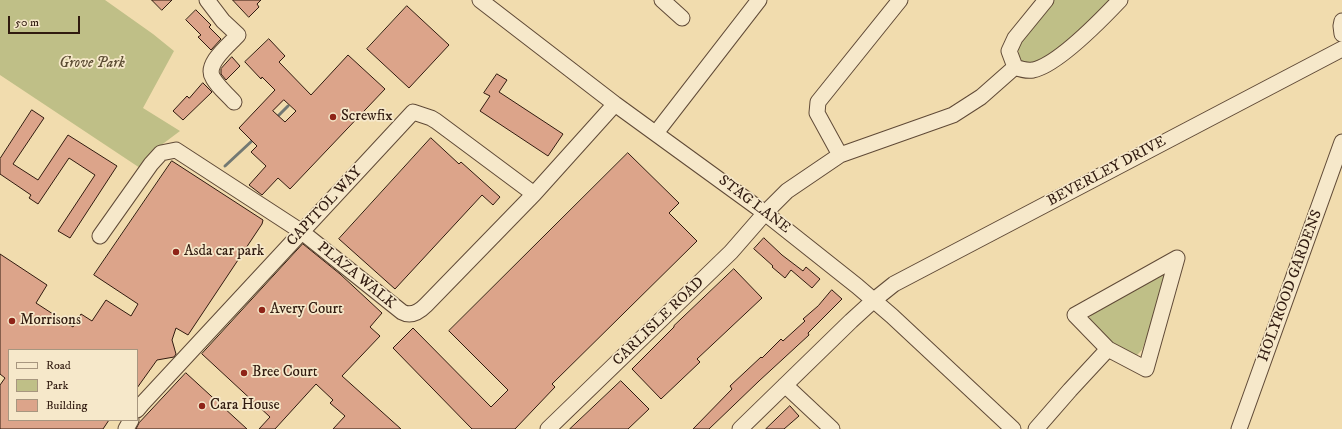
<!DOCTYPE html>
<style>
body{margin:0}
#map{position:relative;width:1342px;height:429px;overflow:hidden;background:#f1dcae;font-family:"IM FELL DW Pica",serif}
canvas{display:block}
.legend{position:absolute;left:8px;top:349px;width:130px;height:72px;box-sizing:border-box;background:#f6e8ca;border:1px solid #a7967f;margin:0;padding:5px 7px;list-style:none;font-size:12px;color:#301a0f}
.legend li{display:flex;align-items:center;gap:8px;height:20px}
.legend b{width:20px;border:1px solid #a7967f}
.scale{position:absolute;left:8px;top:16px;width:72px;height:18px;box-sizing:border-box;border:2px solid #301a0f;border-top:0;padding-left:5px;font-size:12px;line-height:14px;white-space:nowrap;color:#301a0f;-webkit-text-stroke:3px #f6e8ca;paint-order:stroke}
</style>
<div id="map">
<canvas width="1342" height="429"></canvas>
<ul class="legend">
<li><b style="height:5px;background:#f6e8ca"></b>Road</li>
<li><b style="height:11px;background:#bfbf87"></b>Park</li>
<li><b style="height:11px;background:#dca48a"></b>Building</li>
</ul>
<div class="scale">50 m</div>
</div>
<script>
const context = document.querySelector('canvas').getContext('2d');
context.lineJoin = 'round';
function fill(path, color) {
  context.fillStyle = color;
  context.fill(path, 'evenodd');
}
function strokePath(path, color, width, dash) {
  context.strokeStyle = color;
  context.lineWidth = width;
  context.lineCap = dash ? 'butt' : 'round';
  context.setLineDash(dash || []);
  context.stroke(path);
}
function drawText(font, color, halo, rows, align = 'center') {
  context.font = font + ' "IM FELL DW Pica",serif';
  context.lineWidth = 3.5;
  context.setLineDash([]);
  context.textBaseline = 'middle';
  context.strokeStyle = halo;
  context.fillStyle = color;
  for (const [text, x, y, turn = 0] of rows) {
    context.save();
    context.translate(x, y);
    context.rotate((+turn || 0) * Math.PI / 180);
    context.textAlign = isNaN(turn) ? turn : align;
    if (halo) context.strokeText(text, 0, 0);
    context.fillText(text, 0, 0);
    context.restore();
  }
}
fill(new Path2D(`
 M0,0h105l48,34 21,17 -31,57 37,23 -20,15 -20,22 -140,-93z
 M1054,0h60l-64,58 -23,7 -8,-6 -1,-16 13,-19z
 M1168,272l1,3 -27,75 -6,6 -31,-17 -16,-20 5,-10z`), '#bfbf87');
strokePath(new Path2D(`
 M275,119l13,-13
 M225,166l29,-27`), '#737973', 3);
const building = new Path2D(`
 M152,0h20l-10,10z
 M233,0h28l-4,4 2,3 -10,10z
 M407,6l42,39 -40,43 -42,-39z
 M196,10l15,15 -2,2 12,12 -10,11 -13,-13 3,-2 -15,-15z
 M269,39l16,17 -6,6 32,33 37,-40 37,34 -95,100 -12,-11 -16,17 -13,-10 17,-19 -15,-14 6,-6 -18,-18 36,-38 -13,-13 -1,2 -16,-17zM284,100l12,11 -11,11 -12,-11z
 M232,57l8,9 -14,14 -5,-6v-5z
 M497,74l10,6 -8,12 64,42 -15,22 -68,-45 10,-15 -6,-3z
 M203,83l9,9 -29,28 -10,-9 14,-15 2,2z
 M32,110l12,8 -31,46 25,16 30,-45 49,31 -47,72 -12,-7 37,-56 -26,-17 -31,46 -9,-6 2,-3 -31,-21v-15z
 M431,138l28,26 2,-2 39,35 -7,8 -11,-10 -87,94 -56,-50z
 M628,153l51,50 -10,10 28,28 -145,143 3,3 -40,42h-43l-79,-81 20,-20 78,79 17,-17 -59,-59z
 M172,161l91,59 -1,4 -74,111 -12,-7 -4,12 4,14 -2,3 -17,3 -20,28v-38h-128v70h100l-6,9h-103v-44l5,-7 -5,-4v-120l47,31 -11,18 37,24 8,-13 11,7 14,-21 25,16 7,-12 -44,-29z
 M764,238l18,17 21,16 3,-4 14,12 -8,9 -21,-18 -6,8 -13,-11 1,-1 -19,-17z
 M303,244l37,30 42,39 -12,14 10,9 -38,40 59,53h-68l12,-13 -15,-13 3,-3 -17,-16 -41,45h-16l11,-12 -68,-63z
 M734,269l28,29 -65,61 3,3 -39,37 -29,-30 42,-42v-1z
 M832,290l10,9 -34,34 1,2 -50,46 -50,48h-16l39,-40 -2,-3 31,-29 1,1 19,-19 2,2 22,-20 -2,-2 15,-13z
 M186,373l61,56h-111l3,-6z
 M621,381l28,28 -21,20h-58z
 M790,406l9,10 -15,13h-18z`);
fill(building, '#dca48a');
strokePath(building, '#301a0f', 1);
const minor = new Path2D(`
 M207,0l16,21 15,14c-9,10 -34,29 -25,43 5,9 14,16 21,24
 M480,0l135,104 150,109 92,73 35,30 121,113
 M662,0l20,18
 M1342,21l-1,5 1,8
 M1015,67c5,2 12,4 18,3 25,-5 69,-51 87,-70
 M1015,67l-6,-16 6,-13 31,-38
 M656,133l103,-133
 M840,155l-23,-42 1,-11 82,-102
 M100,236l51,-72 10,-11 15,-3 126,82 100,80c9,5 17,0 24,-7l108,-111 81,-90
 M1177,258l-31,111 -38,-20 -33,-34z
 M785,385l47,44
 M137,410l5,-6 271,-292 18,6 5,3 98,73
 M126,429l5,-9
 M548,429l183,-177 34,-39 22,-22 53,-36 113,-40 28,-18 34,-30
 M740,429l111,-108 23,-21 20,-16 448,-235
 M1036,429l34,-39 38,-41
 M1239,429l103,-287`);
strokePath(minor, '#604a37', 17);
strokePath(minor, '#f6e8ca', 15);
for (const [x, y, r, color] of [
 [333,117,4,"#8f2418"],
 [176,252,4,"#8f2418"],
 [262,310,4,"#8f2418"],
 [12,321,4,"#8f2418"],
 [244,373,4,"#8f2418"],
 [202,406,4,"#8f2418"]
]) {
  const dot = new Path2D();
  dot.arc(x, y, r, 0, 2 * Math.PI);
  context.fillStyle = color;
  context.fill(dot);
  strokePath(dot, '#f6e8ca', 1.5);
}
drawText('italic 15px', '#5b4c33', '#f6e8ca', [
 ["Grove Park",92,64]
]);
drawText('15px', '#301a0f', '#f6e8ca', [
 ["Screwfix",341,117],
 ["Asda car park",184,252],
 ["Avery Court",270,310],
 ["Morrisons",20,321],
 ["Bree Court",252,373],
 ["Cara House",210,406]
], 'left');
drawText('15px', '#301a0f', '#f6e8ca', [
 ["BEVERLEY DRIVE",1107,172,-28],
 ["STAG LANE",754,205,37],
 ["CAPITOL WAY",325,207,-47],
 ["PLAZA WALK",356,276,39],
 ["HOLYROOD GARDENS",1291,286,-70],
 ["CARLISLE ROAD",659,322,-44]
]);
</script>
